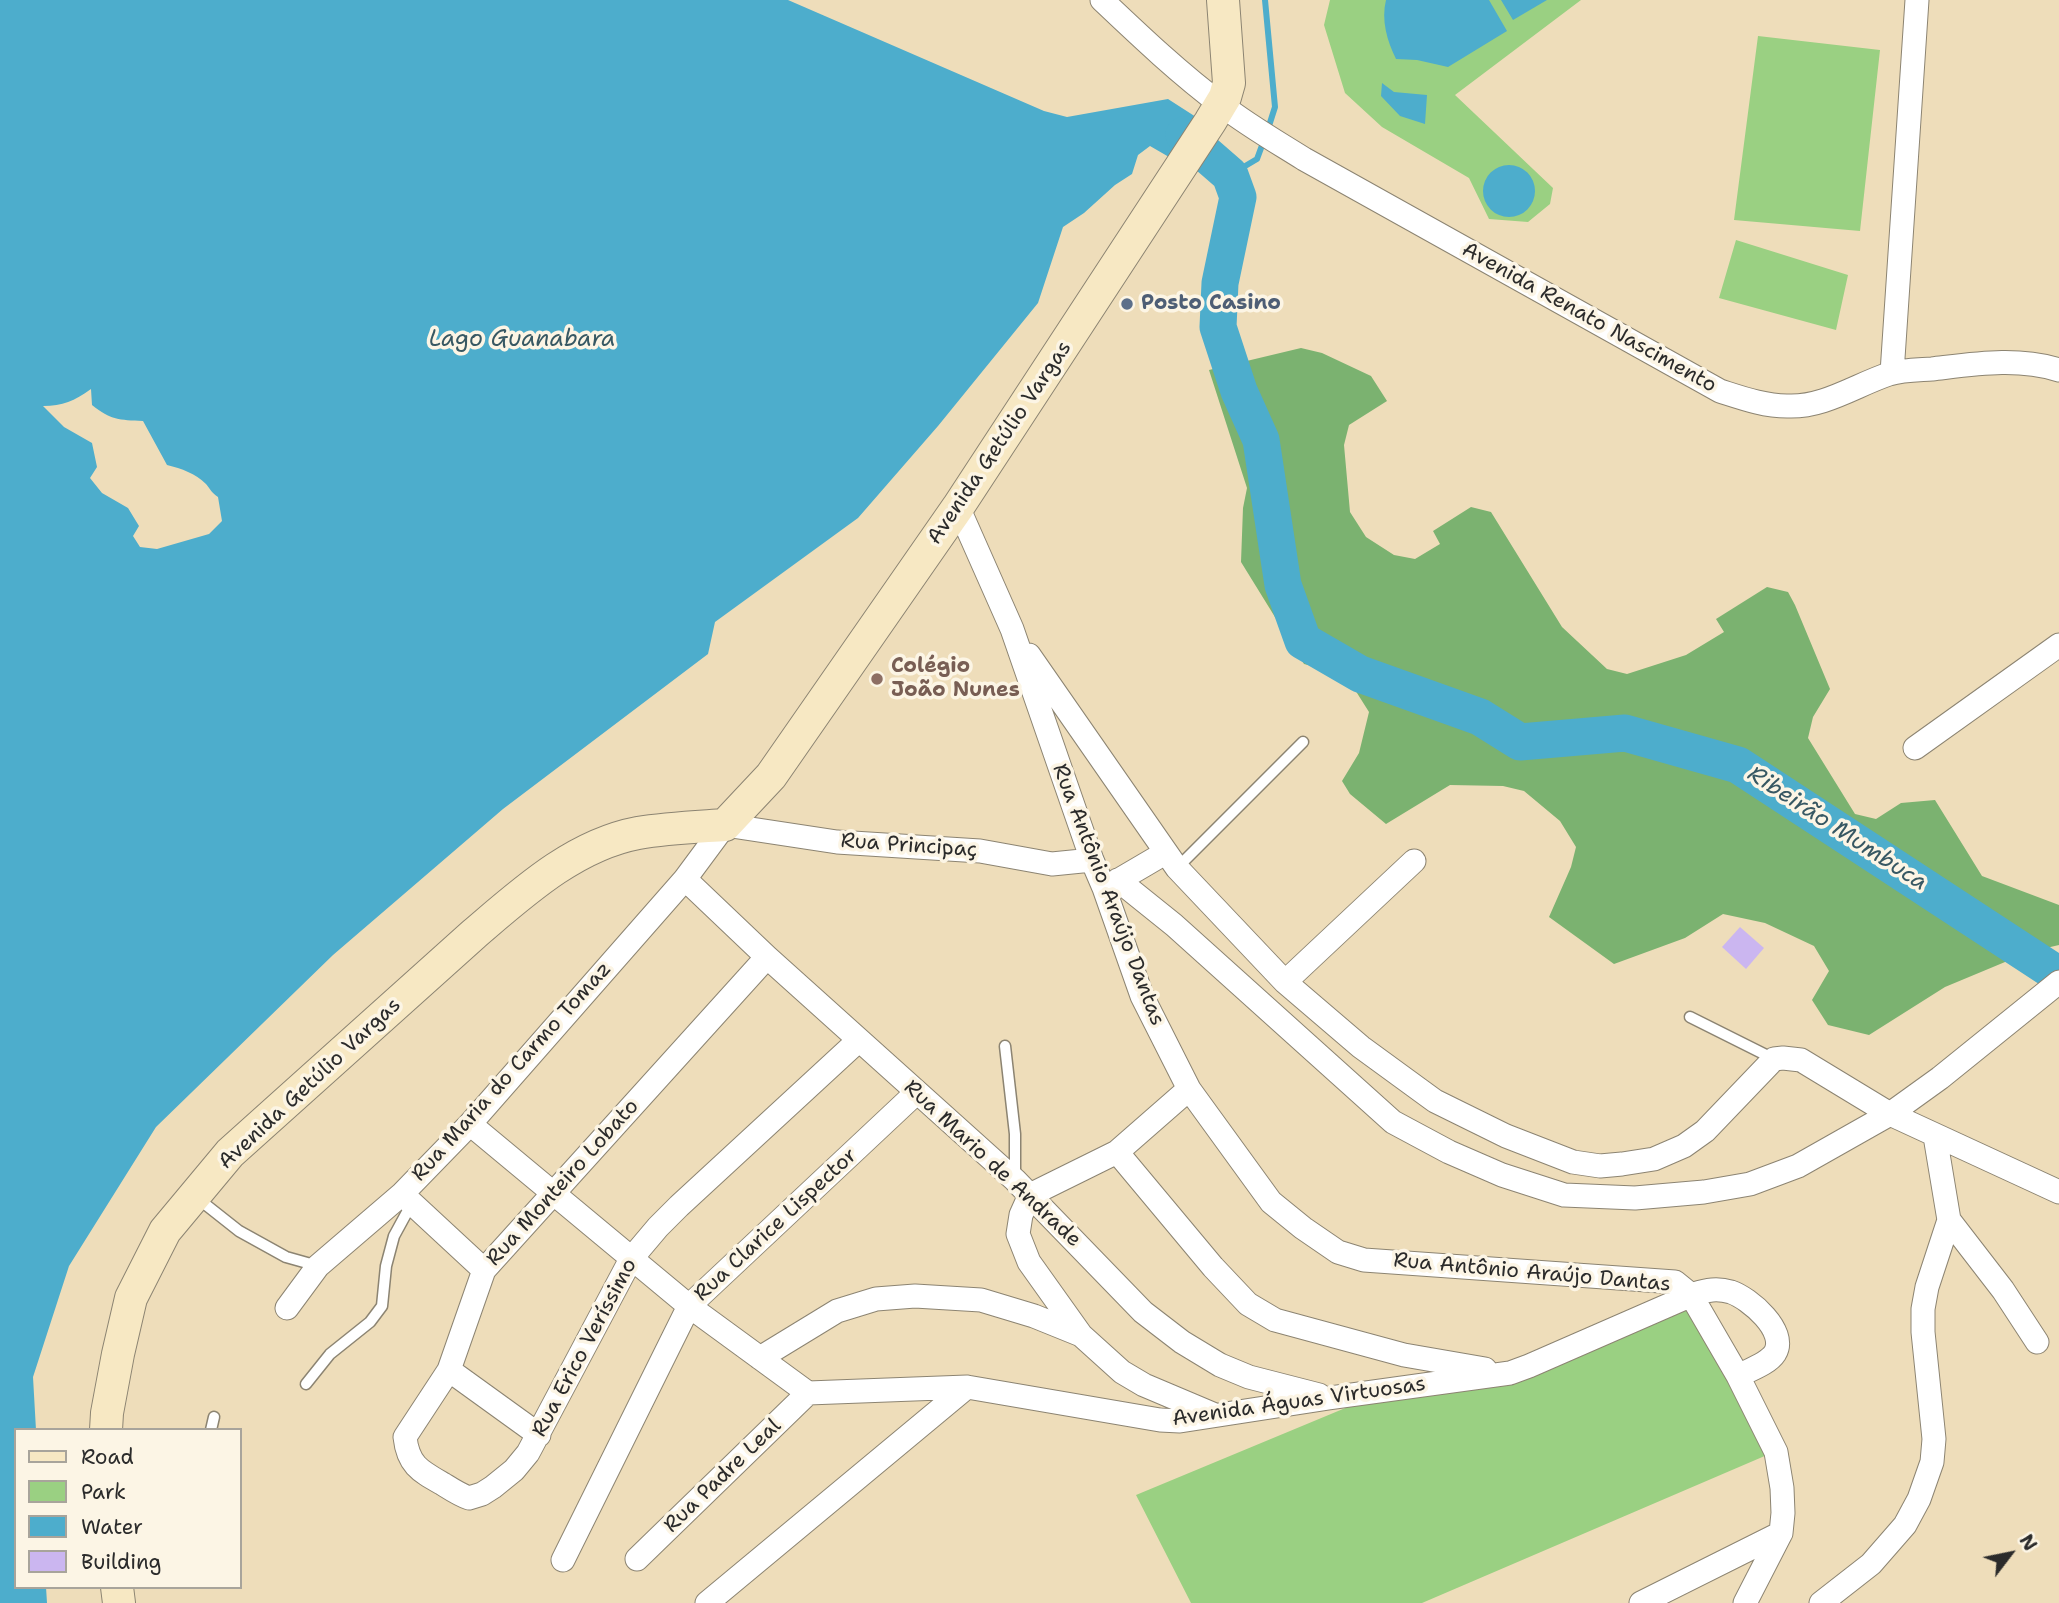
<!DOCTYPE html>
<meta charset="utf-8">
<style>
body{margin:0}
#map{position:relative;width:2059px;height:1603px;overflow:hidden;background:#eeddba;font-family:"Shantell Sans",sans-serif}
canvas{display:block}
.legend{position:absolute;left:14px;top:1428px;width:228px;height:161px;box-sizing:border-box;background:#fcf5e5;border:2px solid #a8a49b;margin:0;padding:9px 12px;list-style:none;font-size:21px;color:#2b2b2b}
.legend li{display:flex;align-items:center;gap:14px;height:35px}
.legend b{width:35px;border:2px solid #a8a49b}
.north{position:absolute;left:1975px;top:1519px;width:70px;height:70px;-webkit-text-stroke:5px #fcf5e5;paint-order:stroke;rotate:58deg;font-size:19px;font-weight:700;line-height:28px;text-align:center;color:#2b2b2b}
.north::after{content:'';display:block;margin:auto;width:24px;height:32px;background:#2b2b2b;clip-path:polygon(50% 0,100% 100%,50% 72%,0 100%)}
</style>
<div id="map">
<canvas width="2059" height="1603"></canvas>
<ul class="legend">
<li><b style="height:9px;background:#f7e8c3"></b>Road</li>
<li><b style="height:19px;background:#9ad082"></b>Park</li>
<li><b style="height:19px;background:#4dadcc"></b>Water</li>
<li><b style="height:19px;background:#cbb6f0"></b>Building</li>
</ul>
<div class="north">N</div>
</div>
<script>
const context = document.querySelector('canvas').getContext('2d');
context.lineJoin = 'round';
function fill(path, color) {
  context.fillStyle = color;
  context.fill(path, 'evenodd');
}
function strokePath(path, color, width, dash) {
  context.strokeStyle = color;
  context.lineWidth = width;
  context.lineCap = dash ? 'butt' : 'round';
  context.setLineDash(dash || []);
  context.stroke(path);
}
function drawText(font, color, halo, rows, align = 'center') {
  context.font = font + ' "Shantell Sans",sans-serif';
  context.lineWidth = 7;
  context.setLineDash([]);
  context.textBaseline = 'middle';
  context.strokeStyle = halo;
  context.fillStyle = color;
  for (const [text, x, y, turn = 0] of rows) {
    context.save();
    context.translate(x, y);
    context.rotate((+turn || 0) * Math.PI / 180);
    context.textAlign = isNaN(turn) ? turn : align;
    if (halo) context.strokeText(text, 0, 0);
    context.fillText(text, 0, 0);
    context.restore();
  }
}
fill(new Path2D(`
 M1330,0h251l-126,95 98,93 -3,16 -22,18 -39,-3 -20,-41 -87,-51 -37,-34 -21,-68z
 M1758,36l122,14 -20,181 -126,-11z
 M1736,240l112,35 -12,55 -117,-32z
 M1690,1299l84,153 -352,151h-231l-55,-108 219,-91 147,-20z`), '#9ad082');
fill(new Path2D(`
 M1301,348l21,5 49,23 16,25 -38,24 -5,20 6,67 16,25 28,18 21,4 25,-15 -7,-13 38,-24 20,5 71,115 45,42 20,5 59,-19 38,-23 -8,-13 51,-32 21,5 7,13 35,84 -17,28 -5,21 47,76 21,5 25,-16 34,-3 47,76 77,29v40l-30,7 -84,35 -76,48 -41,-10 -16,-25 17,-29 -15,-25 -49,-23 -42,-9 -38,24 -71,26 -65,-47 22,-50 5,-20 -16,-26 -36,-30 -21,-5 -53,-1 -64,39 -36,-30 -8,-13 17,-28 10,-41 -24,-38 -41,-10 -63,-102 2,-54 4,-20 -38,-118z`), '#7bb270');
fill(new Path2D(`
 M0,0h788l256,111 23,6 101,-18 28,18 -27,40 -19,-11 -12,9 -6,19 -17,11 -31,28 -21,14 -25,76 -100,123 -80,92 -143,104 -7,32 -205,155 -170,146 -177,172 -87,139 -36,111 3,53h-20v157h30l1,16h-47zM91,389l1,16c19,15 27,15 51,16l24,44c15,4 28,8 39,19 4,5 6,9 12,13l4,24 -13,13 -52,15 -17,-2 -7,-11 6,-10 -11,-18 -26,-15 -12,-15 7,-11 -5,-24 -28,-16 -21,-21c20,0 31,-5 48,-17z
 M1386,0h103l18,31 -59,36 -31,-7 -21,-1c-9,-18 -15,-39 -10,-59z
 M1501,0h46l-34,20z
 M1382,83l12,9 33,3 -2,29 -25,-8 -19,-20z
 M1483 191a26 26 0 1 1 52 0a26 26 0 1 1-52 0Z`), '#4dadcc');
strokePath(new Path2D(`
 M1265,0l10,107 -7,22
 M1230,175l27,-16 7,-19`), '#4dadcc', 6);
strokePath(new Path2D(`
 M1184,135l46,40 8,22 -18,86 -2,44 21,64 22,49 22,145 20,56 57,33 120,43 40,25 105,-9 113,32 321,210`), '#4dadcc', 37);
fill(new Path2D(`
 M1740,927l24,21 -18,21 -24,-22z`), '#cbb6f0');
const lane = new Path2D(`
 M1177,868l126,-126
 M1690,1017l84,42
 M1005,1046l10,88v44
 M196,1197l43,34 47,26 32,9
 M306,1384l24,-30 40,-32 12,-16 4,-40 8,-30 18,-33
 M211,1430l3,-13`);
const street = new Path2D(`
 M1102,0c39,37 78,74 121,106 26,20 54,36 81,53l416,232c22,7 44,15 67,15 36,2 69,-21 102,-32 13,-4 29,-4 43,-5 43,-5 85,-12 127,1
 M1892,373l25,-373
 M958,507l54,122 80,231 12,28 38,108 47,93 82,113 32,26 35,24 26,8 311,22 16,13 47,81 38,76 6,36 1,25 -2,20
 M1029,655l148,213 108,114 76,65 74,54 71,35 67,26 27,4 22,-2 32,-5 30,-13 21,-15 69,-72 9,-1 18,2 89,54 169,78
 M1915,748l144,-103
 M685,879l82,78 248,223 128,132 39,30 38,23 29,12 70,18
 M1118,880l56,45 219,197 56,30 53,23 62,20 71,3 69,-6 46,-8 48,-18 92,-52 50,-36 119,-96
 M1107,887l58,-34
 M767,957l-283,313 -35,100 -44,67c3,28 15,34 38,47 8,5 17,11 26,14l13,-4 11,-7 21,-17 14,-17 103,-194 27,-32 21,-21 180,-166
 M1285,982l129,-121
 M1189,1089l-72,63 -87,43 -9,20 -3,19 11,28 52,73 41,37 22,13 71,30
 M470,1124l219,182 119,87
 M1117,1152l96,115 35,37 27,16 129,35 81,14
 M402,1194l82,76
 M1949,1220l54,70 34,52
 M287,1308l31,-42 84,-72 68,-70 215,-245 40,-54 112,17 143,9 72,13 40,-4
 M760,1358l77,-47 39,-12 39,-3 66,4 53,16 47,19
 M449,1370l90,65
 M808,1393l159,-6 193,33 20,1 149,-23 181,-25 19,-7 165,-72c13,-4 23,-6 37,-2 18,6 57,39 44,61 -7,11 -26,17 -37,23
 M637,1559l171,-166
 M563,1560l126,-254 227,-213
 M707,1603l260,-216
 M1641,1603l140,-70 -36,70
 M1821,1603l50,-39 34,-39 14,-26 13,-37 2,-23 -11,-107v-23l4,-22 22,-67 -14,-84`);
const secondary = new Path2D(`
 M106,1430l1,-17 11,-59 13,-56 34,-67 65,-78 244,-219c48,-41 100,-89 164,-101 29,-5 58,-6 87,-8l46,-49 187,-269 252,-385 15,-25 4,-14 -6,-83
 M117,1587l2,16`);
strokePath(lane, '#8c8472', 13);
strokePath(street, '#8c8472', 25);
strokePath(secondary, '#8c8472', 34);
strokePath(lane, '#fff', 10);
strokePath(street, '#fff', 23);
strokePath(secondary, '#f7e8c3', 32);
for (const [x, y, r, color] of [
 [1127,304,7,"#5c6f8a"],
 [877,679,7,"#8d6e63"]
]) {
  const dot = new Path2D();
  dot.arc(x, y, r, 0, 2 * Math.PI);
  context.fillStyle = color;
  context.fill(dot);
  strokePath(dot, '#fcf5e5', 2.5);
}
drawText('bold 21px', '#4e5e75', '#fcf5e5', [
 ["Posto Casino",1141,304]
], 'left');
drawText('21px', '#2b2b2b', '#fcf5e5', [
 ["Avenida Renato Nascimento",1589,318,29],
 ["Avenida Getúlio Vargas",1000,443,-56],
 ["Rua Principaç",909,846,4],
 ["Rua Antônio Araújo Dantas",1108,895,69],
 ["Rua Maria do Carmo Tomaz",512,1072,-48],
 ["Avenida Getúlio Vargas",310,1084,-43],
 ["Rua Mario de Andrade",992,1164,43],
 ["Rua Monteiro Lobato",563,1183,-48],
 ["Rua Clarice Lispector",776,1225,-43],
 ["Rua Antônio Araújo Dantas",1532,1273,5],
 ["Rua Erico Veríssimo",585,1348,-62],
 ["Avenida Águas Virtuosas",1299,1402,-8],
 ["Rua Padre Leal",723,1476,-44]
]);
drawText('bold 21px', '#785e54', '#fcf5e5', [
 ["Colégio",891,667],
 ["João Nunes",891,691]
], 'left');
drawText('italic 23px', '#375863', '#fcf5e5', [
 ["Lago Guanabara",522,340],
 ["Ribeirão Mumbuca",1837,829,33]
]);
</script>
